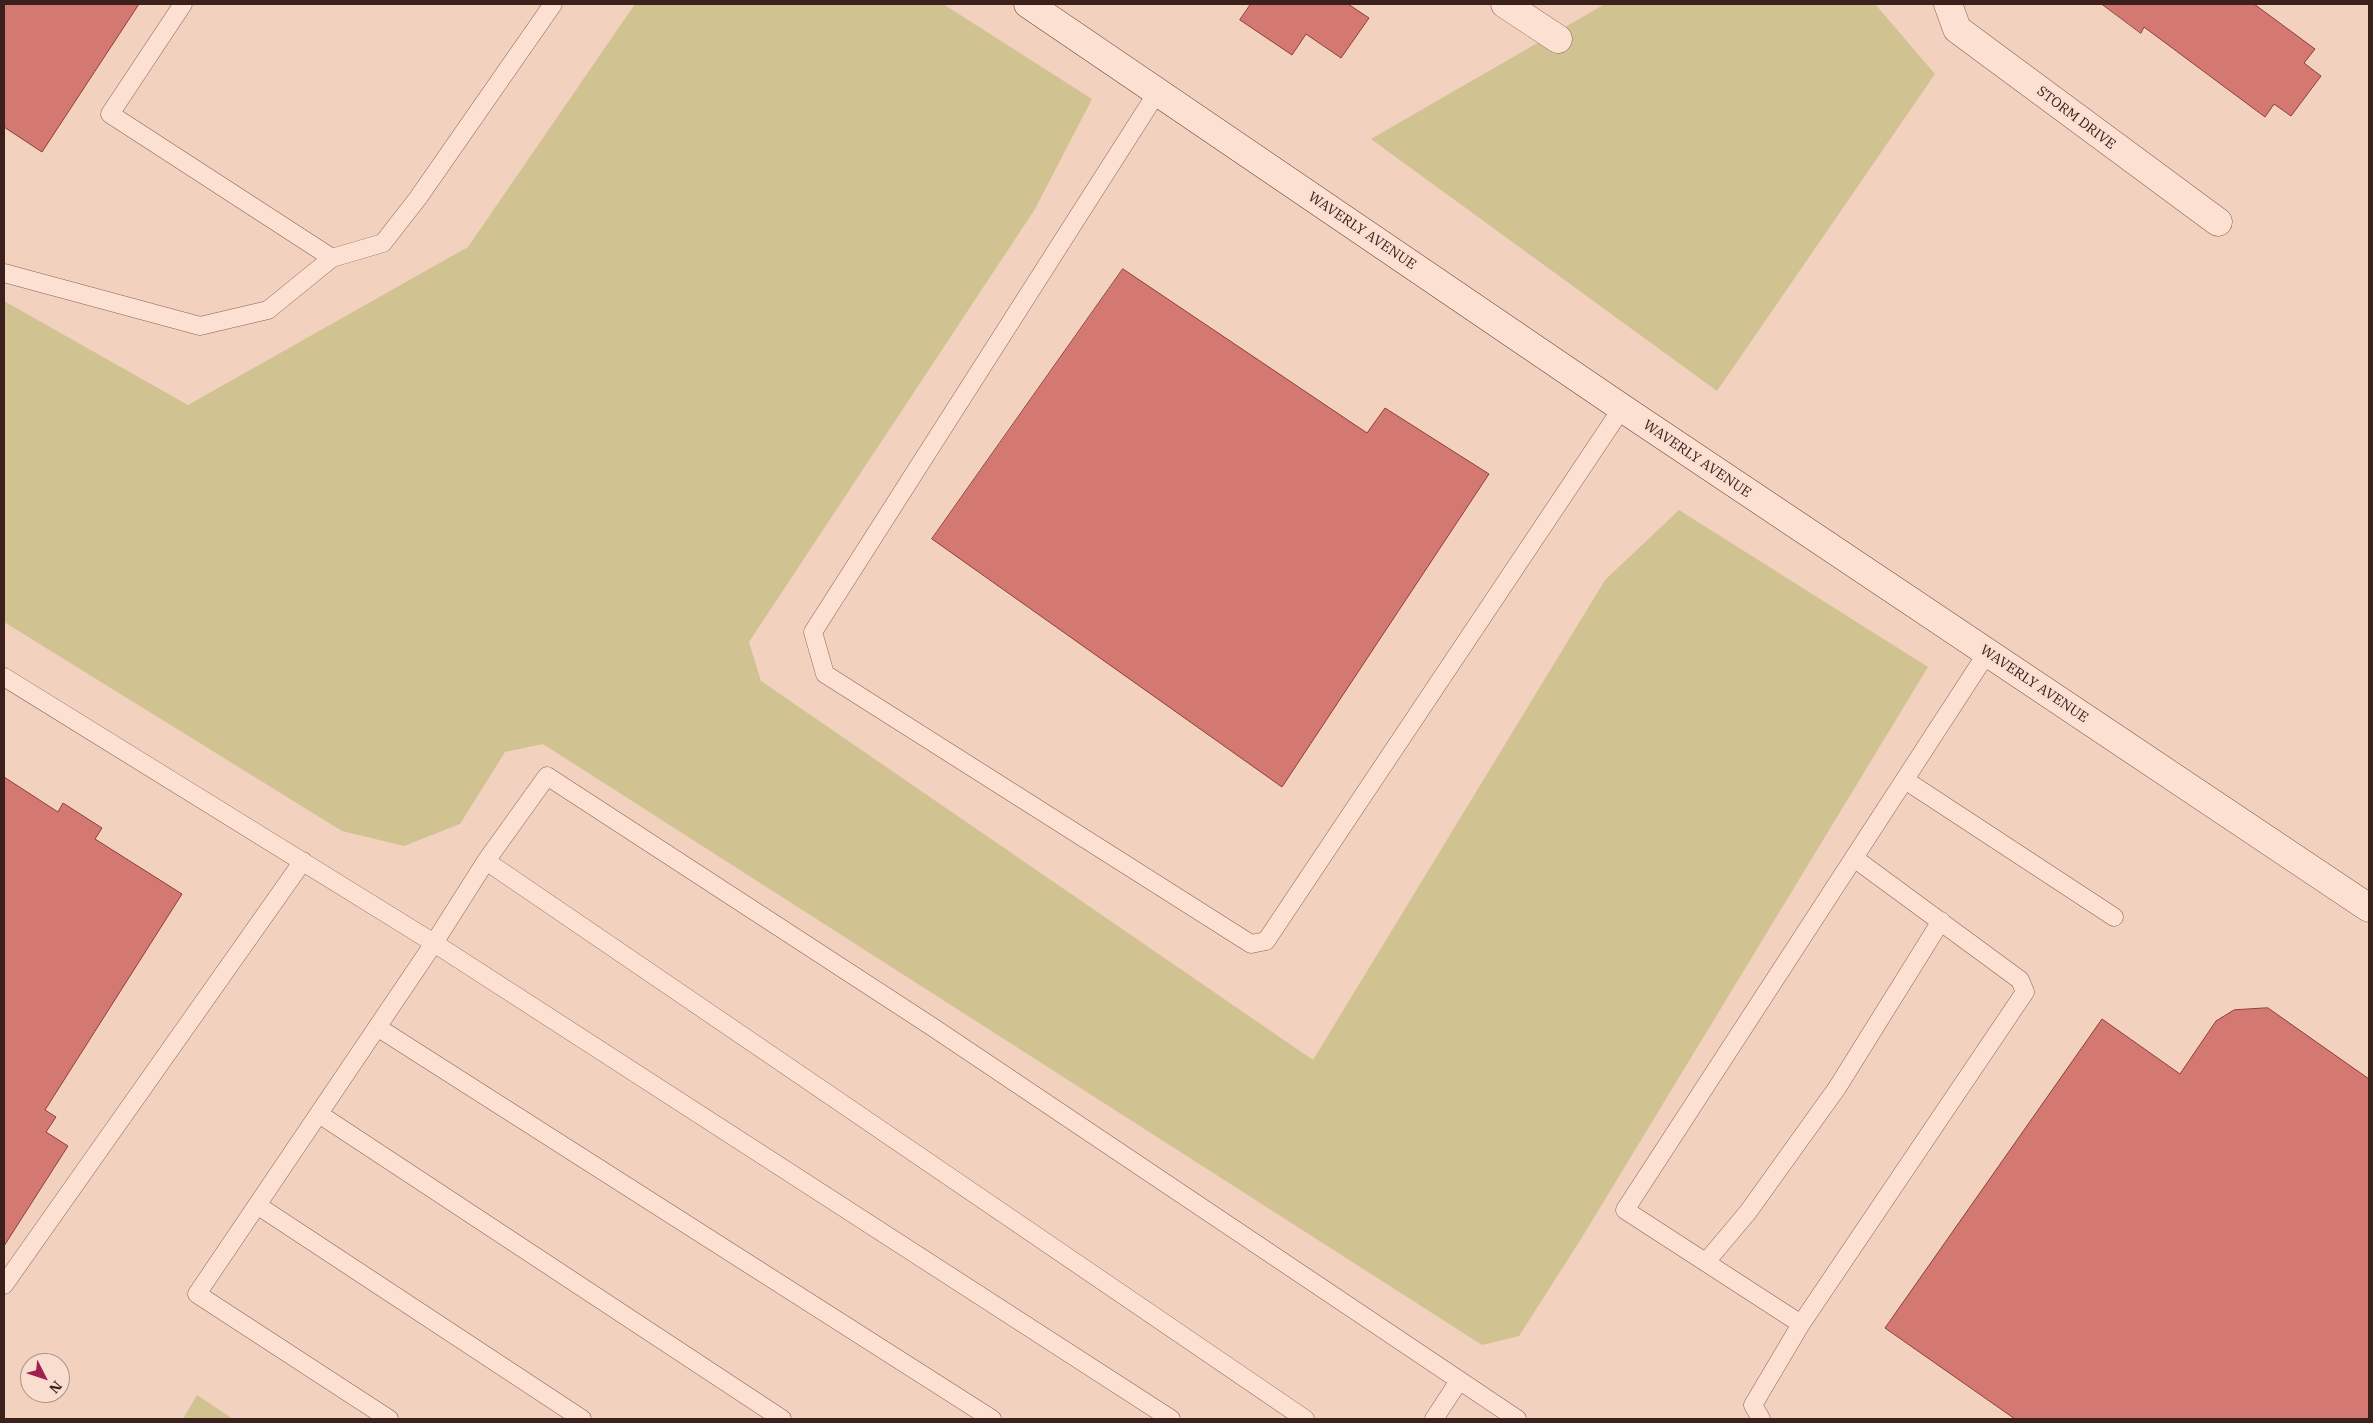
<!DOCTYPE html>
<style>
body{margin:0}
#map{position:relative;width:2373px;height:1423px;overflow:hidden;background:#f2d1bf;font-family:"IBM Plex Serif",serif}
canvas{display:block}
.frame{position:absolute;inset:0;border:5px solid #3b201c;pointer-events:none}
.north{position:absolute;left:20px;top:1353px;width:50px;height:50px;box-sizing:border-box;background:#f9ded0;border:1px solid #ad9288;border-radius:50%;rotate:131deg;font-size:14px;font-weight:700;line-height:20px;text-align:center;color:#3b201c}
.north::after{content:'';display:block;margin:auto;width:18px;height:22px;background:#a1204f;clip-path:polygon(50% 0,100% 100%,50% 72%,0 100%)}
</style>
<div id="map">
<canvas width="2373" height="1423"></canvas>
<div class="frame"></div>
<div class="north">N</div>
</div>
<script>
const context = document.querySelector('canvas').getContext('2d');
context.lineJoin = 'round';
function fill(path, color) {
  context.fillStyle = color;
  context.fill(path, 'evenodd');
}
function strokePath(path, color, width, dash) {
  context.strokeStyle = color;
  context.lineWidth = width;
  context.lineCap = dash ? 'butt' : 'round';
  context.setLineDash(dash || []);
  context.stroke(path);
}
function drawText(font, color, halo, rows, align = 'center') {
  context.font = font + ' "IBM Plex Serif",serif';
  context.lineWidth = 4.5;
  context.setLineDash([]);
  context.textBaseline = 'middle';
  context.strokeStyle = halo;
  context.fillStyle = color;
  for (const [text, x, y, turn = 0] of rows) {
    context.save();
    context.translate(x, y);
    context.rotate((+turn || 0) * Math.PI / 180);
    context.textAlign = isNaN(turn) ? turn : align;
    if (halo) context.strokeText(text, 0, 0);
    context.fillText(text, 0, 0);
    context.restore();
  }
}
fill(new Path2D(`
 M635,4h308l149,95 -57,110 -286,433 12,39 552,379 292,-480 74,-70 249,157 -347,572 -62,97 -37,9 -939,-601 -38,8 -45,72 -56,22 -62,-15 -338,-209v-321l184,104 280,-158z
 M1605,4h270l60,70 -218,317 -346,-252z
 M197,1395l36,24h-50z`), '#d1c292');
const building = new Path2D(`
 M4,4h135l-97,148 -38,-25z
 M1251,4h97l21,14 -28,40 -35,-24 -14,21 -52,-35z
 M2102,4h152l61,45 -11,14 17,13 -30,40 -17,-12 -9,13 -121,-90 -3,6z
 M1123,269l244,164 18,-25 104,66 -207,313 -350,-248z
 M4,777l54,35 5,-9 39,25 -7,11 87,55 -137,216 11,7 -10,15 22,14 -64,100z
 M2268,1008l101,71v340h-354l-130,-91 217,-309 78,55 36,-53 18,-11z`);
fill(building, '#d47872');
strokePath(building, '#8e3d39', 1);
const lane = new Path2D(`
 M183,4l-73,110 222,144 51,-15 35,-45 135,-194
 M1158,91l-345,541 12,42 426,270 15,-3 356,-533
 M4,273l196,53 68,-16 64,-52
 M4,677l430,266 737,476
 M1905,780l209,137
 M486,861l819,558
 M377,1027l615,392
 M319,1114l463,305
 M257,1205l325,214
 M1706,1262l42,-50 89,-124 104,-167
 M4,1285l299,-424
 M1801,1324l224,-332 -5,-12 -166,-122
 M389,1419l-192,-125 237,-351 52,-82 61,-85 384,250 586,393
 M1434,1419l25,-38
 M1761,1419l-8,-14 48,-81 -176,-114 362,-557`);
const street = new Path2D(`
 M1505,4l53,35
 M1948,4l9,25 261,193`);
const secondary = new Path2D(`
 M1028,4l594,404 747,500`);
strokePath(lane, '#8d5f56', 19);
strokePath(street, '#8d5f56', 29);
strokePath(secondary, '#6e4139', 29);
strokePath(lane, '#fce1d3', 18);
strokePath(street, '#fce1d3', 28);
strokePath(secondary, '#fce1d3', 28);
drawText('14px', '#3b201c', '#f9ded0', [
 ["STORM DRIVE",2076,118,37],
 ["WAVERLY AVENUE",1362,231,34],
 ["WAVERLY AVENUE",1697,459,34],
 ["WAVERLY AVENUE",2034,684,34]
]);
</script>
